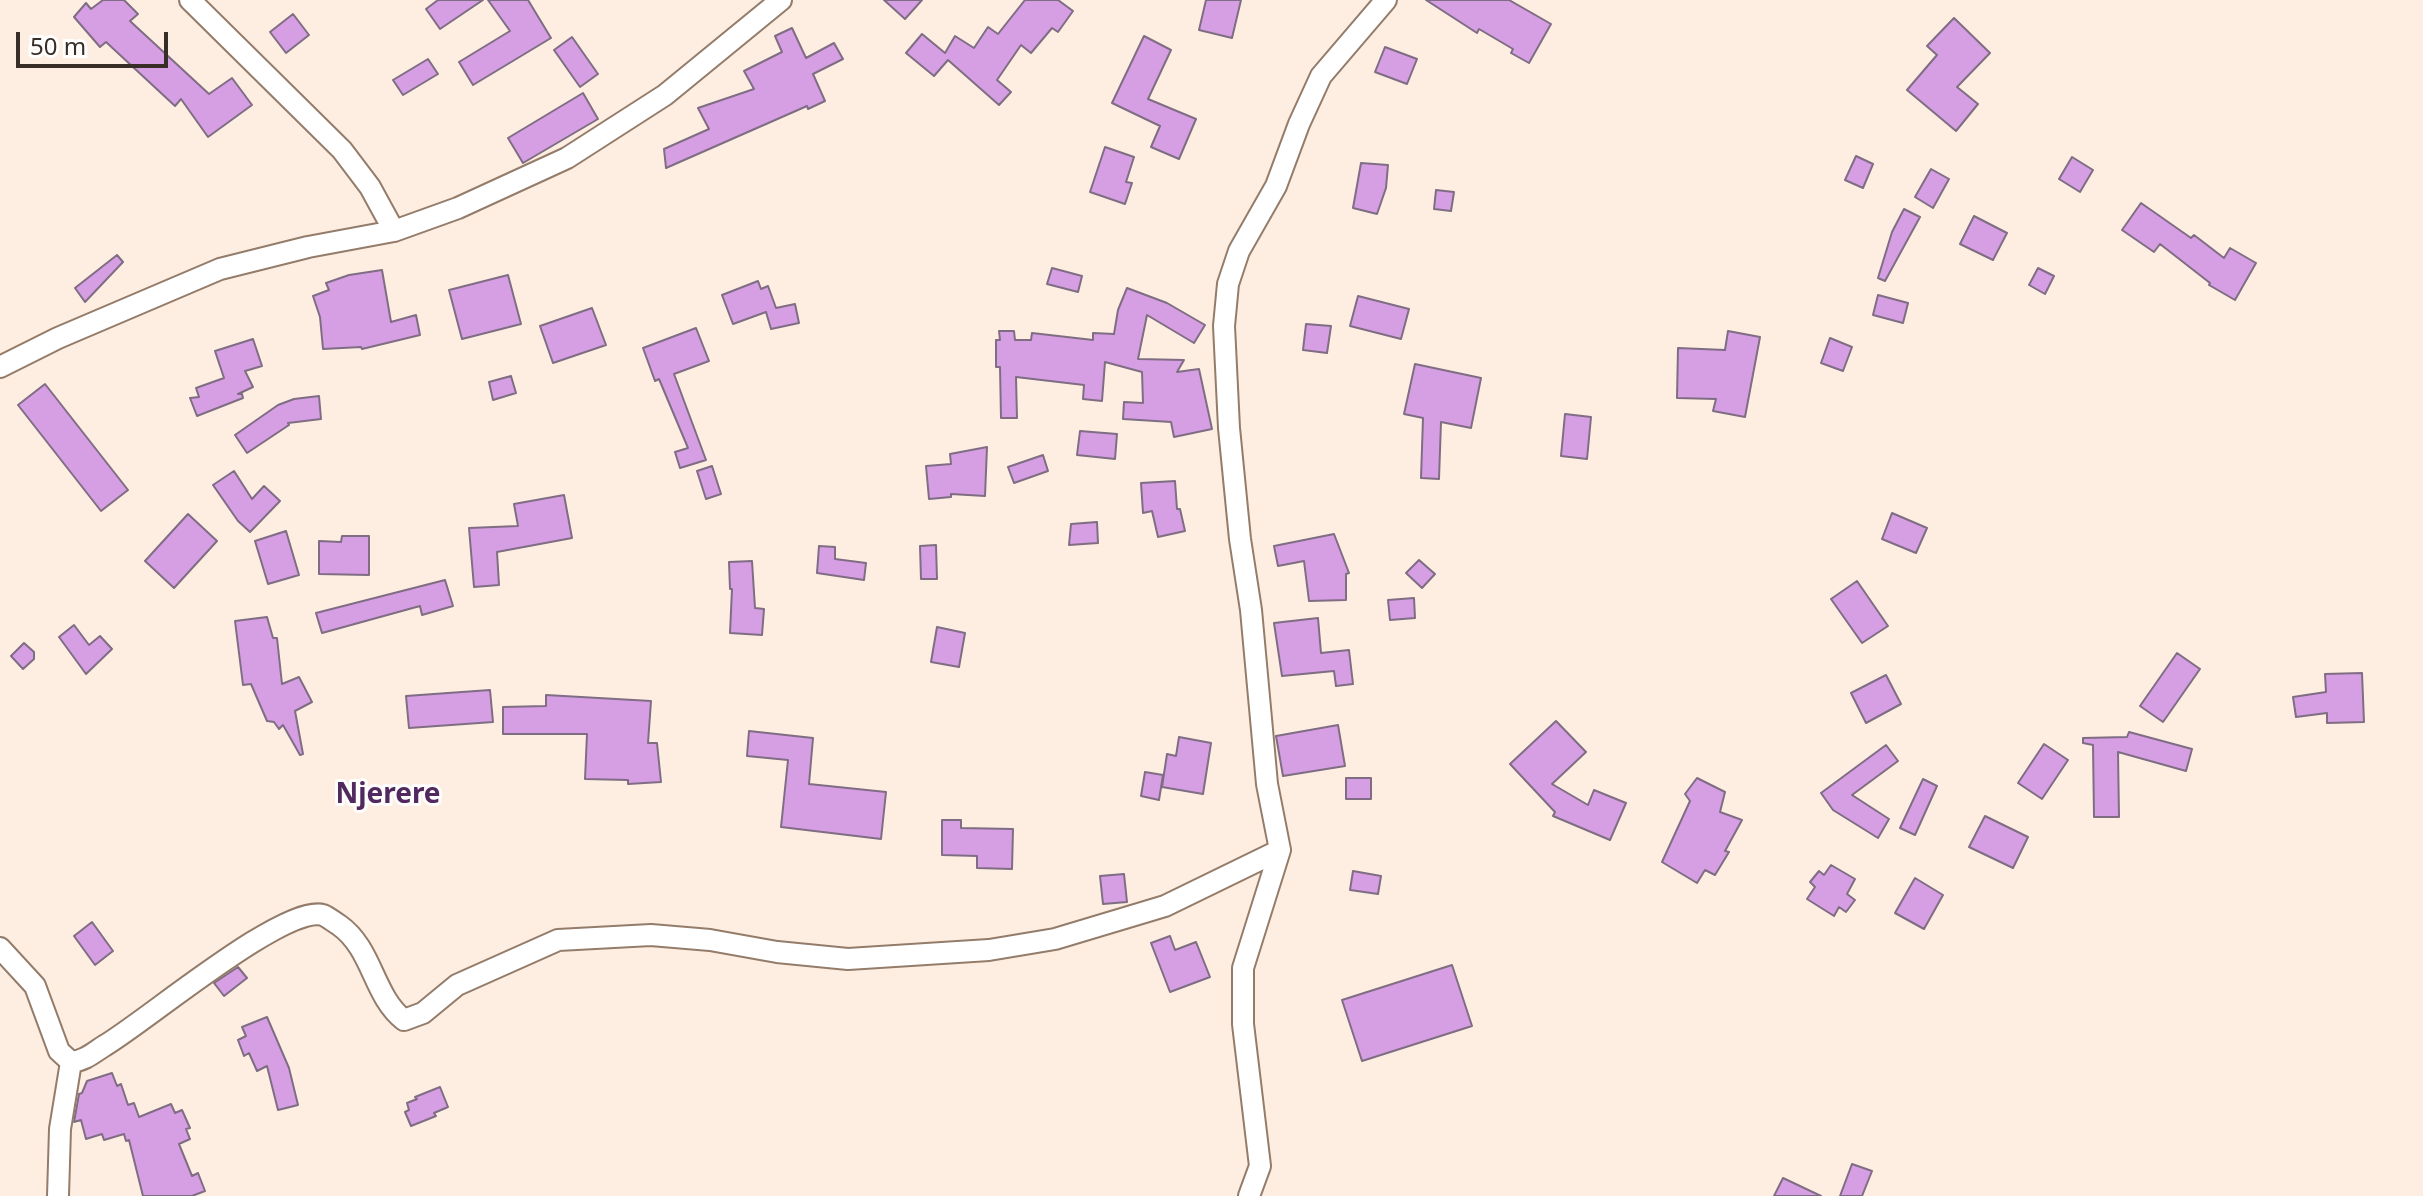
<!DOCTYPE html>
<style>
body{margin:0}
#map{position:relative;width:2423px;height:1196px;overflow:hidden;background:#feeee2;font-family:"Noto Sans",sans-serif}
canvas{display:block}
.scale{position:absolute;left:16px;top:32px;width:152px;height:36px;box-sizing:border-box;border:4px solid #392e27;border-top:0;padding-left:10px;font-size:24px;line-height:28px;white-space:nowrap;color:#392e27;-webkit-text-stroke:6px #fefefe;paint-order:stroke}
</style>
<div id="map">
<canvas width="2423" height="1196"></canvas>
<div class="scale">50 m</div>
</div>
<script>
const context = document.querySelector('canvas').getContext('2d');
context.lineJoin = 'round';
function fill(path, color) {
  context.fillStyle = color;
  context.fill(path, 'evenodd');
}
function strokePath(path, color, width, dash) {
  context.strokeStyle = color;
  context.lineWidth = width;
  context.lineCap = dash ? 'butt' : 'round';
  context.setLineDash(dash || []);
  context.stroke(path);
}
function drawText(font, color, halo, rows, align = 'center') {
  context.font = font + ' "Noto Sans",sans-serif';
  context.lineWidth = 6;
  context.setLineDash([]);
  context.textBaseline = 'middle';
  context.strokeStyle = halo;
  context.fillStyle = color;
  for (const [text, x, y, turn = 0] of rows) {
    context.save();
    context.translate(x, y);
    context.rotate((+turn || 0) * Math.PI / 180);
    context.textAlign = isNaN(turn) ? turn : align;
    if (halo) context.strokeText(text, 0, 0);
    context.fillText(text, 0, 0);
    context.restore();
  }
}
const building = new Path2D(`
 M103,0h21l14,14 -8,7 79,73 23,-16 20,27 -44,32 -27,-38 -6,7 -69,-64 -6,5 -26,-30 12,-14 5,6z
 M438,0h45l-43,29 -14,-20z
 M488,0h40l23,38 -78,47 -14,-23 51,-31z
 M884,0h38l-17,19z
 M1025,0h33l15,11 -15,21 -6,-4 -21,25 -10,-8 -24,35 14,12 -12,13 -51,-45 -14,16 -28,-23 16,-19 23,19 10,-17 19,12 14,-21 10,7z
 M1206,0h35l-9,38 -33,-8z
 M1426,0h83l42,24 -22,39 -18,-10 2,-4 -34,-20 -2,4z
 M293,14l16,21 -23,18 -16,-21z
 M1954,18l36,35 -33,34 21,17 -22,27 -49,-41 30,-35 -10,-9z
 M792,28l14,30 28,-15 9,16 -30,15 12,27 -17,8 -1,-3 -141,62 -2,-19 45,-20 -11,-21 56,-19 -10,-18 38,-19 -7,-16z
 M1144,36l27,14 -23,49 48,20 -17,40 -28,-12 9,-21 -48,-23z
 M572,37l26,37 -18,13 -26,-37z
 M1385,47l32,12 -10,25 -32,-12z
 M428,59l10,15 -35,21 -10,-15z
 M583,93l15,26 -75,44 -15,-25z
 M1105,147l29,10 -8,25 6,1 -7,21 -35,-12z
 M1856,156l17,8 -10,24 -18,-8z
 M2072,157l21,13 -13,22 -21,-13z
 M1361,163l27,2 -2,23 -9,26 -24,-6z
 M1931,169l18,10 -16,29 -18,-11z
 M1436,190l18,2 -3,19 -17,-2z
 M2141,203l50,35 3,-3 30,23 6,-10 26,15 -21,37 -26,-15 1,-2 -50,-39 -6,8 -32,-22z
 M1904,209l16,8 -35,64 -7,-3 14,-46z
 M1974,216l33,17 -14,27 -33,-16z
 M117,255l6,7 -38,40 -10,-14z
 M1052,268l30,8 -4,16 -31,-8z
 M2038,268l16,8 -9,18 -16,-9z
 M382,270l9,52 25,-7 4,20 -58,14 -1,-2 -38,2 -3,-32 -7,-21 16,-6 -3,-7 23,-8z
 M508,275l13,49 -59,15 -13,-49z
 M758,281l3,8 7,-3 8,22 19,-4 4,19 -28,6 -5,-17 -33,12 -11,-29z
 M1127,288l40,15 38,22 -11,18 -47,-28 -9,44 46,1 -7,12 22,-3 13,60 -38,8 -3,-15 -48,-3 1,-17 19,1 -1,-31 -37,-10 -3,39 -19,-2 1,-14 -68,-8 1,41h-16l-1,-51h-4v-27h4l-1,-9h15l1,9h16l1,-7 61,7v-7l21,1 4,-24z
 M1878,295l30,8 -5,20 -30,-8z
 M1358,296l51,13 -8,30 -51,-13z
 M592,308l14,37 -53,18 -13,-37z
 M1306,324l25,2 -4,27 -24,-3z
 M696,328l13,33 -35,13 32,86 -26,8 -5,-16 13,-4 -29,-69 -4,2 -12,-33z
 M1728,331l32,6 -15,80 -32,-6 3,-12 -39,-1 1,-50 47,2z
 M1830,338l22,9 -9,24 -22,-8z
 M253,339l9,27 -17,5 8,16 -15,7h4l1,4 -46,18 -7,-18 9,-1 -3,-9 28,-10 -9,-27z
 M1415,364l66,14 -10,50 -30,-6 -2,57 -18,-1 2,-60 -19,-4z
 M511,376l5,17 -23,7 -4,-18z
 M45,384l83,106 -27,21 -83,-106z
 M319,396l2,23 -33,4 1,2 -42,28 -12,-18 43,-30 16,-6z
 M1565,414l26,3 -4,42 -26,-3z
 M1080,431l37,3 -2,25 -38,-4z
 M987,447l-2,49 -34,-2v3l-22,2 -3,-33 25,-2 -1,-10z
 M1043,455l5,16 -34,12 -6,-16z
 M712,466l9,28 -15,5 -9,-28z
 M234,471l18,28 12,-13 16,15 -30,31 -12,-11 -25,-36z
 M1175,481l2,28h3l5,22 -27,6 -6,-26 -9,2 -2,-30z
 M564,495l8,43 -75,14 2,33 -25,2 -5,-59 49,-2 -4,-22z
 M1892,513l35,15 -11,25 -34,-14z
 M188,514l29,27 -43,47 -29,-27z
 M1097,522l1,21 -29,2 2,-21z
 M286,531l13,44 -31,9 -13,-43z
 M1334,534l15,39 -3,1v26l-37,1 -5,-40 -26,5 -4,-20z
 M342,536h27v39l-50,-1v-33l22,1z
 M936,545l1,34h-16l-1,-33z
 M819,546l16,1v12l31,4 -2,17 -47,-7z
 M1419,560l16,14 -13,14 -16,-15z
 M752,561l3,47 9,1 -2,26 -32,-2 2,-44h-2l-1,-27z
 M445,580l8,26 -31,9 -2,-9 -98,27 -6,-20z
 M1857,581l31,45 -26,17 -31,-44z
 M1414,598l1,20 -25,2 -2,-20z
 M267,617l6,21h4l5,46 17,-7 13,25 -17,9 8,43 -3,1 -17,-30 -4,4 -5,-7 -7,-1 -16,-37 -8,1 -8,-64z
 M1318,618l3,35 28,-3 4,34 -17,2 -2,-15 -52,5 -8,-53z
 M74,625l15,20 11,-9 12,13 -26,25 -27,-37z
 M937,627l28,6 -6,34 -28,-5z
 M24,643l10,9v7l-11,10 -12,-13z
 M2177,653l23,16 -37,53 -23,-16z
 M2362,673l2,49 -37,1v-10l-31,4 -3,-20 33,-5 -1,-18z
 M1886,675l15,29 -35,19 -15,-30z
 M490,690l3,32 -84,6 -3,-32z
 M546,695l105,6 -3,42h9l4,39 -33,2v-4l-43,-1 2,-45h-84v-27l43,-1z
 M1556,721l30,31 -34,32 36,21 6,-15 32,13 -16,37 -57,-24 2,-4 -45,-48z
 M1338,725l7,41 -62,10 -7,-40z
 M749,731l64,7 -4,46 77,8 -5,47 -100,-12 7,-67 -41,-4z
 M2129,732l63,17 -6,22 -68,-19 1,65h-25l-1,-72 -10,-2v-5l44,-1z
 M1179,737l32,6 -8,51 -41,-7 5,-33 9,2z
 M2044,744l24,16 -26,39 -24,-16z
 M1886,745l12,16 -46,34 37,24 -11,19 -45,-28 -12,-17z
 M1145,772l18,3 -4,25 -18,-4z
 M1346,778h25v21h-25z
 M1697,778l28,14 -5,20 22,8 -17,31 4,1 -14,23 -10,-5 -8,13 -35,-21 28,-61 -5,-7z
 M1923,779l14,7 -22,49 -15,-7z
 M1985,816l43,21 -15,31 -44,-21z
 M942,820h19v8l52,1 -1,40 -35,-1v-12l-35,-1z
 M1831,865l24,14 -8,15 8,6 -9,12 -7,-5 -5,9 -27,-17 8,-12 -5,-5 9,-11 5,4z
 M1353,871l28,5 -3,18 -28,-4z
 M1124,874l3,28 -24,2 -3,-28z
 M1915,878l28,17 -19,34 -29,-16z
 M92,922l21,29 -18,14 -21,-29z
 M1170,936l5,14 21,-8 14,35 -40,15 -19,-49z
 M1452,965l20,61 -110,35 -20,-61z
 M238,967l9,11 -23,18 -10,-13z
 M267,1017l22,51 9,37 -20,5 -11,-44 -10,5 -8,-18 -5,3 -6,-16 8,-4 -4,-9z
 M112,1073l5,13 4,-2 7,21 6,-2 5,14 32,-13 4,9 7,-3 8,18 -4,1 4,10 -11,5 13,32 6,-3 7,18 -13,5h-49l-14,-56 -3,1 -2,-7 -20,6 -2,-6 -16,5 -5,-19 -7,2 5,-28 3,-1 5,-12z
 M440,1087l8,20 -14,6 2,3 -25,10 -6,-14 4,-2 -2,-7 10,-4 -2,-2z
 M1852,1164l20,7 -10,25h-22z
 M1783,1178l38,18h-47z`);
fill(building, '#d79fe3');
strokePath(building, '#7f6d83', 2);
const minor = new Path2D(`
 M190,0l152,150 28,37 24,44
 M0,367l58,-29 162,-69 88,-22 86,-16 64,-23 109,-50 98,-63 116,-95
 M0,948l35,38 24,65 12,11
 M71,1062c13,-1 22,-9 33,-16 40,-23 180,-142 219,-131 5,2 11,7 16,10 34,24 34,71 65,95l19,-7 34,-28 101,-45 93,-5 59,5 67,12 71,7 141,-9 66,-11 110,-33 115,-56 -13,-66 -16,-174 -11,-71 -11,-111 -5,-102 4,-42 11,-33 37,-65 23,-62 22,-48 65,-76
 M58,1196l2,-67 11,-67
 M1249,1196l11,-30 -17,-142v-56l37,-118`);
strokePath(minor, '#947c6a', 24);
strokePath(minor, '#fff', 20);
drawText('bold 28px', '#52295f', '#fefefe', [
 ["Njerere",388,795]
]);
</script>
